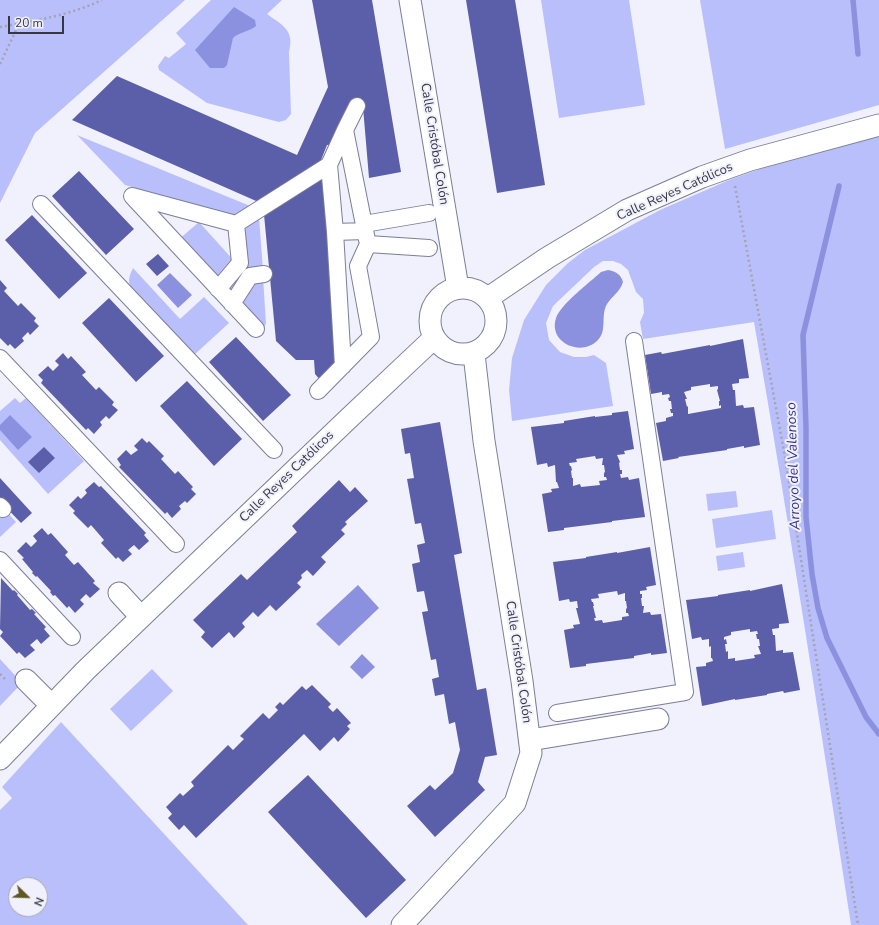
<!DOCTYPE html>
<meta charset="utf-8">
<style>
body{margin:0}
#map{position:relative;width:879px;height:925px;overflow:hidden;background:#f0f1fc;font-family:"Nunito Sans",sans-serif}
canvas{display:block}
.north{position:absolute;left:8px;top:877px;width:40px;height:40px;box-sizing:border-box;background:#f0f1fc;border:1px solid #a6a7b2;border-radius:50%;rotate:113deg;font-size:11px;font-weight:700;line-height:16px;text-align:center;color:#363742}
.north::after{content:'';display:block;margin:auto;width:14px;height:18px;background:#5f5723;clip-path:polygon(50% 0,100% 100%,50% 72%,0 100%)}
.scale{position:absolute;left:8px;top:16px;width:56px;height:18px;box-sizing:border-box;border:2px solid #363742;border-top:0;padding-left:5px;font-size:12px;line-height:14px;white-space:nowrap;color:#363742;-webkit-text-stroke:3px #f0f1fc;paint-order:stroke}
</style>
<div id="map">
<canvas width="879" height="925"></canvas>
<div class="north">N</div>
<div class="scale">20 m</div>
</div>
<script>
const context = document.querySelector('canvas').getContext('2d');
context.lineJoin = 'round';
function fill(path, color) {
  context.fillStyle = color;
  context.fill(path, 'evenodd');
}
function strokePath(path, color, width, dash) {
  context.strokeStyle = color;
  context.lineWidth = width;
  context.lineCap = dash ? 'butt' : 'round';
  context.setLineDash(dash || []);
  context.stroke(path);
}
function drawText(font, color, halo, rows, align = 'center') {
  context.font = font + ' "Nunito Sans",sans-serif';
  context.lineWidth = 4;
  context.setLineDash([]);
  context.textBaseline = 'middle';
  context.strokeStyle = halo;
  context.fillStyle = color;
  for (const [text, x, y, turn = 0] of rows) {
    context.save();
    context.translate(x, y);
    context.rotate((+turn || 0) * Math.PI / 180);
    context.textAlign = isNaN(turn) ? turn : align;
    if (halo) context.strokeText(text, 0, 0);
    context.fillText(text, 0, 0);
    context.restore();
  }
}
fill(new Path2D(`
 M0,0h185l-150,133 -35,70z
 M211,0h71l-15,14c15,11 28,16 22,38l2,62 -5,6 -7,2 -72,-19 -48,-33 -1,-4 7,-10 4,2 17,-14 -10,-11z
 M541,0h88l16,105 -86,13z
 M700,0h179v105l-154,44z
 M879,132v793h-28c-31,-201 -62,-403 -97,-603l-111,17 -3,-17 4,-9 -1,-14 -7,-7 -8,-22 -7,-6 -8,-3h-10l-9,6 -41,39 -7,17 3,17 11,12 14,5h12l8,-2 12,8 7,43 -101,15 -3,-31 3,-32 12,-38 22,-35 22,-22 17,-13 75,-40 69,-30 95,-34z
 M77,135l178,73 -17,9 -113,-32z
 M259,217l4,54 -31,29 -7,-8 15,-63z
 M199,222l37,41 -20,19 -39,-41z
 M133,268l47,51 24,-22 25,26 -36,33 -61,-63c-4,-11 -4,-15 1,-25z
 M263,277l3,47 -5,5 -26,-27 17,-24z
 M15,398l5,5 6,-5 58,63 -36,33 -48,-54v-29z
 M736,491l2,16 -30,4 -2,-17z
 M0,509l5,1 11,12 -16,15z
 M772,510l4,29 -60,9 -4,-29z
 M743,552l2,15 -27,4 -2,-15z
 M0,659l22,24 -22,23z
 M152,669l21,22 -42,40 -21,-22z
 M61,722l187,203h-248v-115l12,-12 -10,-11zM16,885h24v24h-24z`), '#b9bffb');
fill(new Path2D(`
 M234,7l21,13 1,6c-7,6 -17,6 -23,12l-6,27 -3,3h-14l-15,-18z
 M608,270c7,1 13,4 15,12 -3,10 -11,14 -16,22 -7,12 1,27 -10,37 -17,16 -49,1 -41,-23 5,-14 33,-35 45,-46z
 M170,273l22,22 -14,13 -21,-23z
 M10,415l22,22 -14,13 -18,-20v-5z
 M358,585l21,23 -40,38 -23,-22z
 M362,654l13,13 -13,12 -12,-12z`), '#8b91df');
strokePath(new Path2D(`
 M853,0l5,54
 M839,186l-36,149 3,93v89l6,57 6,34 9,30 39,79 13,17`), '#8b91df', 5.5);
fill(new Path2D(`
 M312,0h60l29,172 -32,6 -6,-71 -30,38h-6l-6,15 17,206 -16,16 -7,-8 -1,-14h-18l-20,-19 -13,-137 -191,-84 45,-44 180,79 31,-68z
 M466,0h49l30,185 -48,8z
 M79,171l55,58 -28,26 -54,-59z
 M32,215l55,58 -28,26 -54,-59z
 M158,254l11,12 -12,10 -11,-12z
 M0,280l7,8 -3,3 14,15 3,-3 15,15 -2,3 5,5 -9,9 -2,-3 -6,6 2,3 -9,8 -5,-5 -2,2 -8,-8z
 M109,298l55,58 -28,26 -54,-59z
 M236,337l55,58 -28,26 -54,-59z
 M743,339l6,39 -10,1v4l-7,1 1,6h2l1,16 7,-1 1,3 10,-1 6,38 -16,3v-2l-17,3v1l-49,7 1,1 -16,3 -7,-38 10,-2v-3l7,-2v-3h-2l-1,-4h2l-1,-8h-2l-1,-3 2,-1 -1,-3 -7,1v-3l-11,2 -6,-39 16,-3 1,2 48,-9v1zM710,384v3l8,-1v3l-1,1 3,11h-1v5l2,-1v3l-33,6v-8l-1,1 -2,-8h2l-3,-7 7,-2v-3z
 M63,353l5,6 3,-3 15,16 -4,3 14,15 3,-3 15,15 -2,3 6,5 -9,9 -3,-3 -6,6 2,3 -8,9 -6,-6 -2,2 -45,-47 2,-3 -5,-5 10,-9 5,5 6,-6 -4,-4z
 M187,381l55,58 -28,27 -54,-60z
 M628,411l6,38 -10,2 1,3 -8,1 3,7 -1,1 1,7h2v4h-2l1,4 7,-1 1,3 10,-2 6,39 -33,4v1l-48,6v2l-16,2 -6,-38 10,-2 -1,-3 8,-1 -2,-6h-1l-1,-17 -7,2 -1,-4 -10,2 -6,-38 33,-4v-2l31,-5v1l17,-2v-2zM595,456l1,3 7,-1 -1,7h2l1,7 -1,1v4h2l1,3 -8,1 1,4 -19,2 -1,-3 -7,2v-8h-1l-1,-7 1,-1 -1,-4h-1l-1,-3 8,-1 -1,-3z
 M440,422l22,131 -8,2 23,135 9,-2 11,67 -12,2 -7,25 7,8 -50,47 -28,-31 23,-21 5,5 18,-17 7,-23 -5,-28 -6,2 -5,-30 -9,2 -3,-17 7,-2 -3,-18 -5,1 -9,-48 6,-1 -4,-20 -7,1 -5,-28 8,-2 -3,-17 8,-2 -4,-20 -6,1 -8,-45 7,-1 -4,-25 -5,1 -4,-25z
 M142,438l5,5 2,-2 15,15 -3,3 14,15 3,-3 15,16 -2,2 5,5 -9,9 -2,-2 -6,5 2,3 -9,9 -5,-6 -2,2 -46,-47 2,-2 -4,-6 9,-9 5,5 7,-5 -4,-4z
 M44,447l11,11 -16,15 -11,-11z
 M0,478l32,35 -11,10 -21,-22z
 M339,480l11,12 5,-5 13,14 -23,21 2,2 -6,6 4,4 -24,23 5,5 -13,14 -6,-6 -6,5 1,3 -5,5 4,4 -25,24 -6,-6 -12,12 -5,-5 -11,11 3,4 -11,11 -5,-6 -17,16 -11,-11 4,-5 -12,-12 48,-46 6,6 50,-48 -5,-6z
 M94,482l5,5 2,-1 45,47 -2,2 5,6 -10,9 -5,-5 -6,5 4,4 -9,8 -5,-5 -2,2 -15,-16 3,-3 -13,-15 -3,3 -15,-15 2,-2 -6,-6 9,-9 3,3 6,-6 -2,-3z
 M42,528l6,7 3,-2 17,19 -3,3 9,10 4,-3 17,19 -2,2 7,6 -10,9 -4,-4 -6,6 4,4 -9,9 -6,-7 -2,2 -12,-13 -2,1 -3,-4 1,-1 -14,-15 -1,1 -4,-4 1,-1 -11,-13 2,-1 -7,-7 9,-9 5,5 6,-6 -4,-5z
 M650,547l6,38 -10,2 1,3 -7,1v3h2v4h-1l1,8h2l-1,7 7,-1 1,3 10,-1 6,39 -16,2v-2l-17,3v2l-48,6v2l-16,2 -6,-38 10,-2 -1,-3 7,-1 -4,-16h2l-1,-7 -7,1 -1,-3 -10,2 -6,-39 33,-4v-1l31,-5v1zM617,591l1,4 7,-2v8h1l1,7 -1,1v4h2l1,3 -7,1v3l-19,3 -1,-3 -7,1 -1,-3h2l-3,-12h1l-1,-4h-1l-1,-3 8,-1 -1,-4z
 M1,578l12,13 1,-1 4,4 -1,1 13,15 2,-1 4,4 -2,1 12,13 -2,2 6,7 -9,8 -4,-5 -7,6 5,5 -10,8 -6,-6 -2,2 -17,-18 3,-4 -3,-3z
 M782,584l7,39 -10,1v4l-7,1 1,6h2l1,16 7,-1v3l10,-1 7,38 -16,3 -1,-2 -16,3v1l-32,5v-1l-33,7 -6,-39 10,-1v-3l7,-2 -1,-3h-1v-12l-2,1v-8l-7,1 -1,-3 -9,2 -6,-39 32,-4v-1l32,-5v1zM750,629v3l7,-1 1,3h-2l1,5h2l1,7h-2l3,8 -7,1 1,3 -20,3v-3l-7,1v-8l-2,1 -1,-8h2l-1,-5 -2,1v-3l7,-2v-3z
 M312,685l19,19 -3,3 5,5 4,-4 14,15 -4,3 3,3 -12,13 -4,-5 -14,14 -16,-17 -108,104 -12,-13 -5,5 -11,-12 4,-4 -6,-7 14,-14 3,3 11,-10 -3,-4 37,-37 5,5 11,-11 -4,-3 23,-23 6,6 9,-9 -3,-3 5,-5 3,3 19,-19 4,4z
 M308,775l98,105 -40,38 -98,-106z`), '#5b5ea8');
const pedestrian = new Path2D(`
 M357,106l-12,24 22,110
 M41,204l233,246
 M364,224l65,-11
 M335,232l-6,-67 16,-35
 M218,289l22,-26 -4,-39
 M232,304l18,-28 14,-2
 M256,329l-124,-133 104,28 93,-59
 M0,358l176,186
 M343,366l-8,-134 30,-1
 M318,391l53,-54 -13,-71 10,-22 61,4
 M0,506l3,3
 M0,560l72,77
 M557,713l128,-21 -51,-351`);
const minor = new Path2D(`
 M410,0l48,288
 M430 321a33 33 0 1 1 66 0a33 33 0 1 1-66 0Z
 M488,298l59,-40 80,-48 75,-33 48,-17 129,-35
 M119,593l22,24
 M26,680l25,25
 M530,740l128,-21
 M0,759l86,-89 261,-250 87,-82
 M402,925l113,-122 16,-50 -9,-72 -38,-240 -10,-87`);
strokePath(pedestrian, '#7b7e96', 18);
strokePath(minor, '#7b7e96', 23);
strokePath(new Path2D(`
 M0,27c35,-6 70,-12 102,-27
 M0,64l19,-40
 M735,186l50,271 73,468
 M0,674l7,7`), '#a3a4af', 2.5, [2, 3]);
strokePath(pedestrian, '#fff', 16);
strokePath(minor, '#fff', 21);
drawText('13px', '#363742', '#f0f1fc', [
 ["Calle Cristóbal Colón",434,144,81],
 ["Calle Reyes Católicos",675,192,-24],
 ["Calle Reyes Católicos",287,477,-44],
 ["Calle Cristóbal Colón",518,662,82]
]);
drawText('italic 14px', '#38328c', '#f0f1fc', [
 ["Arroyo del Valenoso",794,466,-92]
]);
</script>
